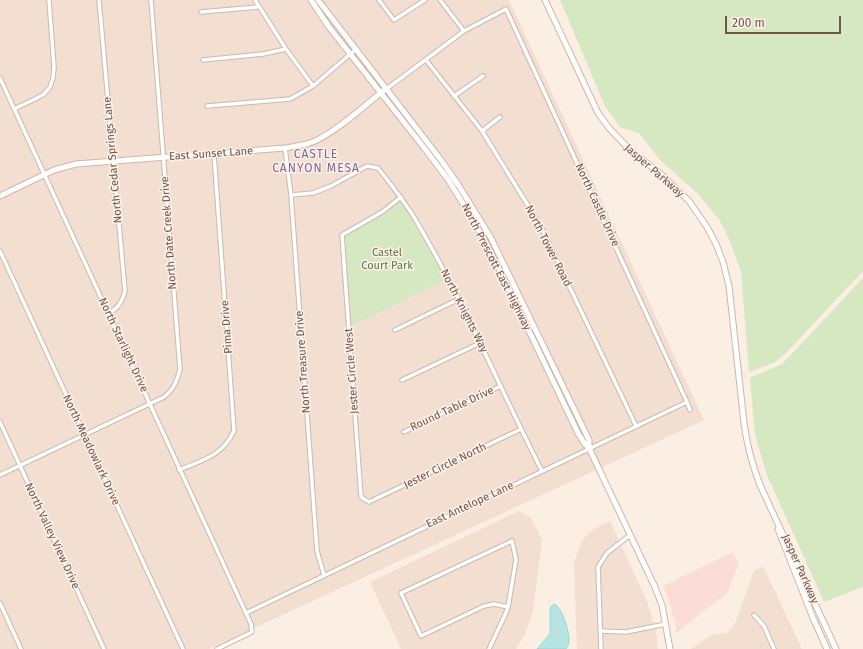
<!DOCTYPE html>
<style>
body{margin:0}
#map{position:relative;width:863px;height:649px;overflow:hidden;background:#fbeee2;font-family:"Fira Sans",sans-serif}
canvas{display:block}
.scale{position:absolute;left:725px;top:16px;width:116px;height:18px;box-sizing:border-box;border:2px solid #71534a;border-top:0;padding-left:5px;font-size:12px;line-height:14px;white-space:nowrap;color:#71534a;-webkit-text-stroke:3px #fef2e8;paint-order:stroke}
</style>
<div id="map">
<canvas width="863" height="649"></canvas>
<div class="scale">200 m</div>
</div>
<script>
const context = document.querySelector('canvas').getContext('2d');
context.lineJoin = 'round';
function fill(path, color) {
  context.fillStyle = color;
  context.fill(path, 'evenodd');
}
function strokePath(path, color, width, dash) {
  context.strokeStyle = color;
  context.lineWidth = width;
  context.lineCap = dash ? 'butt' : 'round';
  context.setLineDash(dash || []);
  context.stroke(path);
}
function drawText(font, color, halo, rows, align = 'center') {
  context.font = font + ' "Fira Sans",sans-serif';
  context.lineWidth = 3;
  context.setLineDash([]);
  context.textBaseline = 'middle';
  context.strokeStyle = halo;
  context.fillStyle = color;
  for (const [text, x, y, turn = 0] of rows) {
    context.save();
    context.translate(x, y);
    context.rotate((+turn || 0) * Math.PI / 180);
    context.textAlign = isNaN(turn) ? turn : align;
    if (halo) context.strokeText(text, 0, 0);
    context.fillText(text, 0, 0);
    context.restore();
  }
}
fill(new Path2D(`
 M0,0h509l195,420 -495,229h-209z
 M519,511l12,7 11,21 -9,72 -7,21 -10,17h-115l-31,-67z
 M610,521l37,80 9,30 2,18h-81l-3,-87 8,-22 12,-11z
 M763,566l39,83h-111l21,-14 15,-2 8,-10 19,-52z`), '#f2dfd1');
fill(new Path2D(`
 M733,552l6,12 -12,29 -51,40v-8l-8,-27 -5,-12z`), '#fbdcd6');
fill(new Path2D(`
 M560,0h303v271l-78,83 -10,8 -26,10 -8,-100 -11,-31 -10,-20 -22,-27 -38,-34 -20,-26 -20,-7 -15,-21z
 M401,197l47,82 -99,48 -7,-92z
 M863,278v309l-39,15 -57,-127 -12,-40 -5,-57 32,-14 9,-9z`), '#d6e8c2');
const water = new Path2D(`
 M554,604c8,2 15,27 15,35 0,4 -1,7 -3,10h-29l13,-15v-26z`);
fill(water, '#b8e3e3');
strokePath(water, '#9fd4d5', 1);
const street = new Path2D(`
 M99,0l26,291c-3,11 -7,17 -17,23
 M255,0l31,49 27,37
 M379,0l15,20 31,-20
 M440,0l24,31
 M201,12l57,-5
 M203,60l60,-6 23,-5
 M426,60l56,71 58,94 96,201
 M0,78l251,546 1,8 -35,17
 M385,90l79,-59 42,-22 181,393
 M454,96l29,-20
 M207,106l83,-7 23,-13 42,-36
 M14,109l23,-11 7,-4 6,-7 3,-9 1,-11 -5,-67
 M482,131l18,-14
 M285,148l6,47 26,356 7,24
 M291,195l22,-2 18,-7 36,-20 11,2c14,18 29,36 40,56 47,80 82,165 124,247
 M401,197l-19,15 -40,23 19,262 8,5 152,-73
 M0,251l183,398
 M395,330l64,-31
 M402,380l78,-37
 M0,422l104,227
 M404,432l97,-46
 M179,470c24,-10 43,-14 55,-39l-20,-277
 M0,475l164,-78c10,-8 13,-16 16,-28l-29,-369
 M0,603l21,46
 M246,613l441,-211 3,8
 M754,615l10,11 10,23
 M601,631l25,1 40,-8
 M489,649l16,-34 3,-8 8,-47 -4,-19 -111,52 20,43 63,-30 10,-2 14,3
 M601,649l-3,-82 9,-14 23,-18`);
const secondary = new Path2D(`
 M311,0l18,27 96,122 24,32 18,29 18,31 22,44 71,148 6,10 5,5
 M318,0l123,160 18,26 32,52 98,202v8l65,137 8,20 8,44
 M545,0l53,113 11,15 21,22 32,25 27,26 18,26 9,17 7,18 6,24 15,137c3,23 8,41 16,62l76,164
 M0,196l54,-26 22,-6 209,-16c11,-2 21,-3 30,-7 22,-10 49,-35 68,-50
 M778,529l35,89 14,31`);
strokePath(street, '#ceb7ad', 5.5);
strokePath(secondary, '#d0b6aa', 7);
strokePath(street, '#fff', 3.5);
strokePath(secondary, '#fff', 5);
drawText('11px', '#71534a', '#fef2e8', [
 ["East Sunset Lane",211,154,-4],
 ["North Cedar Springs Lane",113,160,-95],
 ["Jasper Parkway",654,171,41],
 ["North Castle Drive",597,205,65],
 ["North Date Creek Drive",169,233,-94],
 ["North Tower Road",548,246,63],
 ["North Prescott East Highway",496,267,63],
 ["North Knights Way",464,311,63],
 ["Pima Drive",227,327,-94],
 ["North Starlight Drive",123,345,65],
 ["North Treasure Drive",303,362,-94],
 ["Jester Circle West",352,371,-94],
 ["Round Table Drive",452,409,-25],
 ["North Meadowlark Drive",91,450,65],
 ["Jester Circle North",445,466,-26],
 ["East Antelope Lane",470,505,-25],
 ["North Valley View Drive",52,536,65],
 ["Jasper Parkway",800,569,66]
]);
drawText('11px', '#597742', '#fef2e8', [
 ["Castel",387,253],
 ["Court Park",387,266]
]);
context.letterSpacing = '1px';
drawText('12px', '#7e6695', '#fef2e8', [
 ["CASTLE",316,155],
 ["CANYON MESA",316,169]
]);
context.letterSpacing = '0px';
</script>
